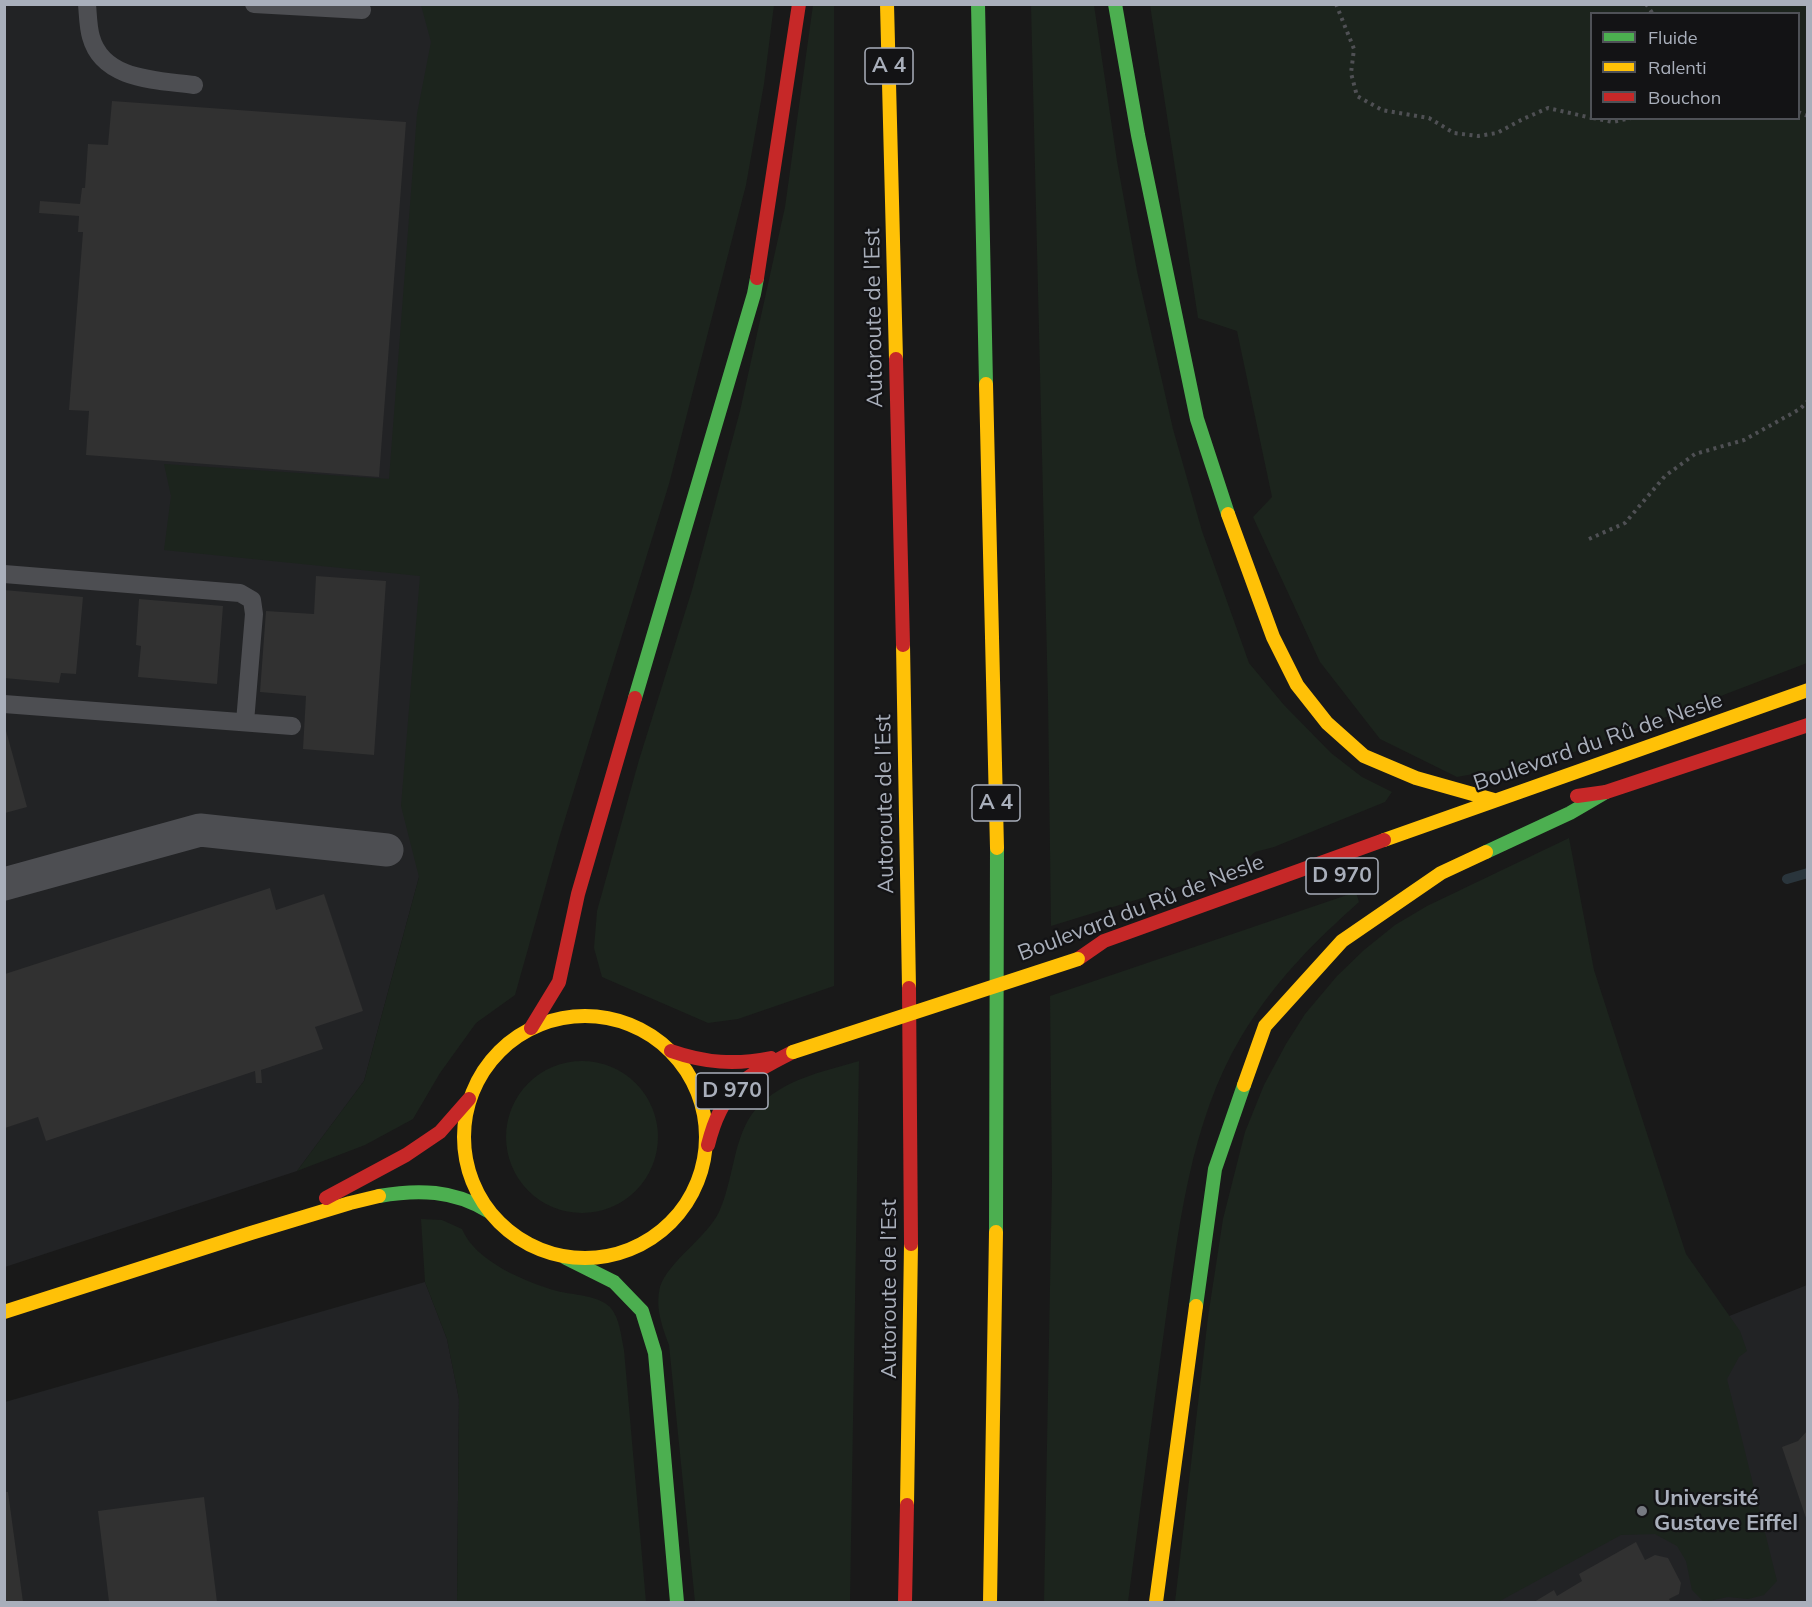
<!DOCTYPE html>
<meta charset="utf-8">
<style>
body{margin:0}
#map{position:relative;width:1812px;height:1607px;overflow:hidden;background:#191919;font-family:Mulish,sans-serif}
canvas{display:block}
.frame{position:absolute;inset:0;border:6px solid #a9afbb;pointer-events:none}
.legend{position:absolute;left:1590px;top:12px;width:210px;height:108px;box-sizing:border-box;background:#131315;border:2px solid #4f5157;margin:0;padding:8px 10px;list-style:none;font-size:18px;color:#a9afbb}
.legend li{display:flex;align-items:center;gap:12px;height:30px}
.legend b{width:30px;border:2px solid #4f5157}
</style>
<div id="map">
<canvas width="1812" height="1607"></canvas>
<div class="frame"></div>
<ul class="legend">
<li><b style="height:8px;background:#4caf50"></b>Fluide</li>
<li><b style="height:8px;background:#ffc107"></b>Ralenti</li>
<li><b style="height:8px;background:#c62828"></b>Bouchon</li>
</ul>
</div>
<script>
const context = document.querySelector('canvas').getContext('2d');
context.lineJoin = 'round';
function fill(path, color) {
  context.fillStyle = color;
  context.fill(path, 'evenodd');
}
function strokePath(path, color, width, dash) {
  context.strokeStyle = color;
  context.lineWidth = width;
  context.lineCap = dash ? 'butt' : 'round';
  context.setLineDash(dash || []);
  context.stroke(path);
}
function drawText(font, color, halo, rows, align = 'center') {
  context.font = font + ' Mulish,sans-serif';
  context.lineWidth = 4.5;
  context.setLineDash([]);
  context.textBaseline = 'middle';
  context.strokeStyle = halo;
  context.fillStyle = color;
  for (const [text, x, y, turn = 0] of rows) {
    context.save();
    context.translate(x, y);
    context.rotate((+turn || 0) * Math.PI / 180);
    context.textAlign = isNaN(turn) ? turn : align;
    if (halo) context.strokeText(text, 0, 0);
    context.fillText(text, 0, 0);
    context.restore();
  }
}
fill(new Path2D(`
 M4,5h478l-63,872 -55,204 -67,90 -292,96z
 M425,1282l22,57 12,60 -2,203h-452v-200z
 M1807,1285v317h-325l-11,-183z`), '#222325');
fill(new Path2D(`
 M421,5h353l-10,79 -18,101 -77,299 -109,351 -45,160 -39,28 -36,50 -27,46 -48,26 -68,26 67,-90 55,-204 -18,-71 19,-230 -256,-26 7,-54 -7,-32 225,15 28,-365 14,-72z
 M813,5h21v981l-96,33 -30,4 -106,-46 -8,-29 3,-37 42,-151 53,-170 48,-179 45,-204z
 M1031,5h63l23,156 20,110 36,158 29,102 47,132 35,42 47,48 31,24 30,15 -7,10 -111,45 -19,5 -10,9 -21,12 -173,53 -3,-226z
 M1150,5h657v658l-251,96 -99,18 -77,-38 -60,-77 -67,-145 19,-20 -35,-166 -39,-13zM1592,14h206v104h-206z
 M1569,838l25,132 92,284 54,77 7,20 -8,6 -12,22 50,202 -13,14 -16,4 -20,-2 -24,5 -12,-12 -6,-29 -9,-15 -22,-12 -34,1 -123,67h-323l33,-285 15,-98 22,-87 19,-47 22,-41 19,-30 32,-38 27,-26 31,-25 32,-19z
 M1356,892l3,10c-48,43 -84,79 -118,135 -51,86 -62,190 -76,287 -13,93 -25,186 -37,278h-84l8,-421 -2,-185z
 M859,1061l-9,541h-155l-26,-257c-7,-19 -14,-37 -9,-58 7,-24 47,-50 59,-75 15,-32 14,-77 37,-103 27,-30 66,-37 103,-48z
 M506 1137a76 76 0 1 1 152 0a76 76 0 1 1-152 0Z
 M421,1219l21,1 20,9c13,32 63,53 95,62 15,4 41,4 53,16 10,11 11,29 14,43l22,252h-189l2,-203 -12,-60 -22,-57z`), '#1c241d');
strokePath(new Path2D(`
 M1787,879l21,-6`), '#2a353c', 10);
fill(new Path2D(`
 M112,101l294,21 -27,355 -293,-22 3,-44 -20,-1 14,-178h-5l1,-16 -40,-3 1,-12 40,3 2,-16h3l3,-44 20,1z
 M316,576l70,5 -12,174 -71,-6 3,-53 -46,-4 6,-81 48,3z
 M4,590l79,7 -7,77 -15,-1 -2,10 -55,-5z
 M139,599l84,7 -6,78 -79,-7 3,-31 -5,-1z
 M5,727l22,80 -22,6z
 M270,888l6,22 48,-16 39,117 -48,16 8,22 -62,21 1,13h-6l-1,-12 -209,70 -8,-24 -33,11v-154z
 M1808,1430v91h-1l-25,-74 16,-6z
 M4,1492h4l15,110h-19z
 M204,1497l13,105h-108l-11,-91z
 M1636,1542l9,18 10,-5 13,3 13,25 -2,11 -10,5 2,3h-137l20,-12 3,6 25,-15 -3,-7z`), '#313131');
strokePath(new Path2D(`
 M1336,4l18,45 -3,24 6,23 25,14 47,8 25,15 24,3 19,-3 26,-14 25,-11 44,10
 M1646,4l7,10
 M1798,112l10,4
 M1593,118l20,4 18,-4
 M1589,539l36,-16 40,-47 30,-22 49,-14 56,-31 8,-8`), '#4f5054', 4, [3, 4.5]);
strokePath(new Path2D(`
 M87,4c1,11 1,23 4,33 12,44 67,43 103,48
 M254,4l108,6
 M4,574l236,19 12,7 2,14 -9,108
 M4,704l288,22`), '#4d4e52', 18);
strokePath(new Path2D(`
 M4,884l196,-54 187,20`), '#4d4e52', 33);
strokePath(new Path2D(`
 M978,4l8,380
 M1115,4l23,131 59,284 31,95
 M635,698l119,-404 3,-16
 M1486,852l84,-39 36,-21
 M379,1196c39,-7 75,-6 109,15
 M996,1232l1,-384
 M566,1258l48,24 28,29 13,42 22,249
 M1196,1306l19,-137 29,-84`), '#4caf50', 14);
strokePath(new Path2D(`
 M887,4l9,355
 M986,384l11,464
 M1228,514l45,123 24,48 30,38 37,33 52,22 78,22
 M903,645l6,343
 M1384,840l424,-150
 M464 1137a121 121 0 1 1 242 0a121 121 0 1 1-242 0Z
 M1244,1085l21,-59 77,-85 99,-68 45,-21
 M4,1312l247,-79 99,-30 29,-7
 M907,1505l4,-261
 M990,1602l6,-370
 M1156,1602l40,-296`), '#ffc107', 14);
strokePath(new Path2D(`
 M757,278l42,-274
 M896,359l7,286
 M1577,796l29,-4 202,-67
 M1078,959l26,-18 280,-101
 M909,988l2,256
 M531,1028l28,-46 19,-88 57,-196
 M671,1051c34,12 64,14 100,7
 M708,1145c14,-57 36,-68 85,-93
 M326,1198l80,-43 34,-23 29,-33
 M905,1602l2,-97`), '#c62828', 14);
strokePath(new Path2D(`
 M793,1052l285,-93`), '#ffc107', 14);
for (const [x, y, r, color] of [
 [1642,1511,6,"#777a82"]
]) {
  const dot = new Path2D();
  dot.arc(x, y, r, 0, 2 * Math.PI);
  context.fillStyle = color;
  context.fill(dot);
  strokePath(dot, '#131315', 2);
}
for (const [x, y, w] of [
 [889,66,48],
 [996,803,48],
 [1342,876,72],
 [732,1091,72]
]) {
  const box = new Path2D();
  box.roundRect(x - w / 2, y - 18, w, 36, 4.5);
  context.fillStyle = '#131315';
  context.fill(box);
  strokePath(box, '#a9afbb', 1.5);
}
drawText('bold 21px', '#a9afbb', null, [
 ["A 4",889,66],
 ["A 4",996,803],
 ["D 970",1342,876],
 ["D 970",732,1091]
]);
drawText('22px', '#a9afbb', '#131315', [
 ["Autoroute de l’Est",874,318,-91],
 ["Boulevard du Rû de Nesle",1598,742,-19],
 ["Autoroute de l’Est",885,804,-91],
 ["Boulevard du Rû de Nesle",1141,908,-21],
 ["Autoroute de l’Est",889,1289,-90]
]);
drawText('bold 22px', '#a9afbb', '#131315', [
 ["Université",1654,1498],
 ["Gustave Eiffel",1654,1523]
], 'left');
</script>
